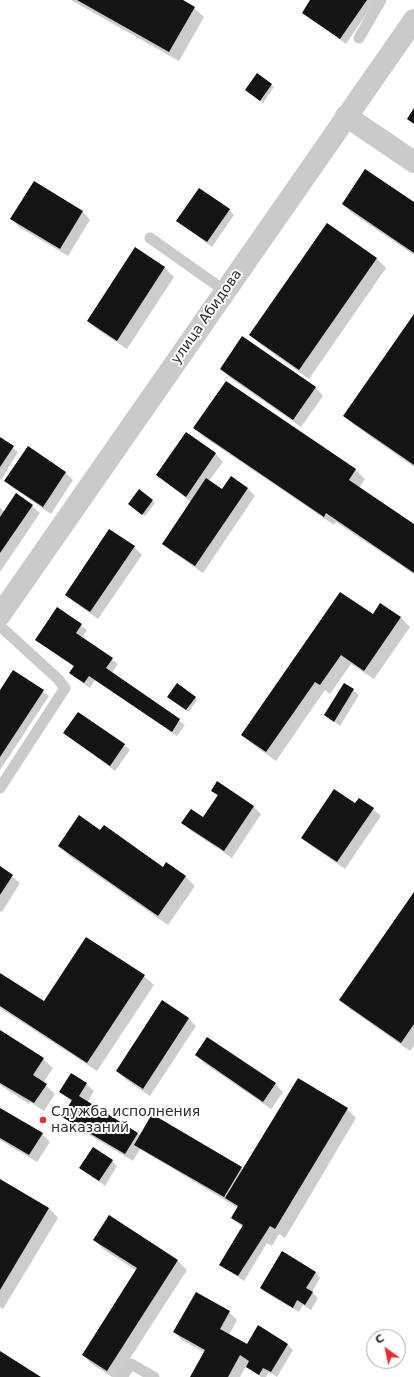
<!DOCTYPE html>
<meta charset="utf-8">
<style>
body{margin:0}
#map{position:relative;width:414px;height:1377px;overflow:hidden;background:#fff;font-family:"DejaVu Sans",sans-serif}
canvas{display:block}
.north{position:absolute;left:366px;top:1329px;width:40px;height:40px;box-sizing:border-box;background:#fff;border:1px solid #ababab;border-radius:50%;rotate:327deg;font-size:11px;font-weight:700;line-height:16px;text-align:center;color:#2d2d2d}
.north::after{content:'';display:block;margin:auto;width:14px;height:18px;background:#e82d2c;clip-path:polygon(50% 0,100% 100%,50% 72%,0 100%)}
</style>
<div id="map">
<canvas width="414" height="1377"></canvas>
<div class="north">С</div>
</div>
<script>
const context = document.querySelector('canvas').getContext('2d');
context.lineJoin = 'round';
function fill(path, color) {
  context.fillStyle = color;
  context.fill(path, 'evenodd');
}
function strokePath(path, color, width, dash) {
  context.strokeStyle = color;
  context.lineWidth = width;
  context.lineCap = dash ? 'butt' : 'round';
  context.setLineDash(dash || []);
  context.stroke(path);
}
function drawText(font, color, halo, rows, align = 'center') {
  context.font = font + ' "DejaVu Sans",sans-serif';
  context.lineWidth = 4;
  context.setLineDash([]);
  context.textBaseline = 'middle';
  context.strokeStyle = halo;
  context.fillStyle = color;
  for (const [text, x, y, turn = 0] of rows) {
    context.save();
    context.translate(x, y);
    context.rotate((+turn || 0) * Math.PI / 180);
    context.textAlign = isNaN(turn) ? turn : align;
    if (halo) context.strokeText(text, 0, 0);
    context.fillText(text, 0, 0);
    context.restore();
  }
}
fill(new Path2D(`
 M71,0h110l13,8 10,9 -25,44z
 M312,0h64l-30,44 -43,-31z
 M257,74l17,13 -11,16 -17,-13z
 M34,183l49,29 7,8 -22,36 -49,-29 -7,-8z
 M414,203v52l-62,-42 -9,-9z
 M229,210l5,5 -22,32 -35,-26z
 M327,225l50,34 9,9 -77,111 -49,-35 -10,-9z
 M135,249l30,19 9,9 -47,72 -29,-19 -10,-9z
 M414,316v151l-60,-42 -9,-9z
 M243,338l73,50 7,8 -22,31 -72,-50 -8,-8z
 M226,382l130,88 9,9 -6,9 55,37v49l-78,-52 -2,3 -130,-88 -9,-9z
 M186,434l30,20 7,8 -14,19 14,9 24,-2 8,8 -52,77 -32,-22 -8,-7 28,-42 -34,-27z
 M0,438l18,14 -17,28 -1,-1z
 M28,447l38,26 7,7 -22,34 -38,-26 -7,-7z
 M139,491l16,12 -10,13 -13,-10z
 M32,506l8,7 -40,59v-65l4,5z
 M134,547l8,8 -44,64 -24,-17 -8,-7z
 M381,604l20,14 9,9 -36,52 -23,-15 -21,30 -5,-4 -49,71 -24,-17 -10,-9 131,-120z
 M57,608l30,22 -5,8 36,26 -6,9 73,52 -8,11 -82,-56 -5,8 -14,-10 -6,-5 4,-6 -38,-27z
 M14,671l35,25 -49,74v-79z
 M345,684l14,11 -19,31 -15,-11z
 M195,697l2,3 -8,12 -18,-13z
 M64,733l60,12 6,5 -15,21z
 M212,790l41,16 8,8 -29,44 -42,-28 -8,-7 22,-4 14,-22z
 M355,804l18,5 8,7 -36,53 -35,-24 -8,-7z
 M100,832l63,36 4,-5 19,14 9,9 -27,39 -100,-70 -9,-10z
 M0,867l20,16 -18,29 -2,-1z
 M414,894v152l-4,5 -60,-42 -10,-9z
 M0,974l44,29 100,-27 10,9 -57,86 -97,-63z
 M188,1018l8,8 -46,70 -25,-17 -8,-8z
 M0,1031l43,28 10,9 -10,15 12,11 -11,17 -14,-9 -1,2 -29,-19z
 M208,1038l67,46 8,8 -12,17 -67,-46 -8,-8z
 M86,1084l8,7 -7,12 54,33 100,32 2,2 104,-61 9,9 -71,120 -6,-4 -7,12 -5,-3 -23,38 -24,-16 22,-38 -10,-9 6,-10 -98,-59 -7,12 -62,-37 -7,-8 8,-14 -12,-10z
 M0,1110l42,24 8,8 -13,20 -37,-22z
 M112,1161l5,5 -12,20 -25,-18z
 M0,1180l49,28 9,10 -55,91 -3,-2z
 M94,1240l83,20 10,10 -69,107h-6l-20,-13 -9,-9 54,-84 -34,-22z
 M315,1272l5,6 -8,14 6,6 -7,12 -8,-5 -4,7 -33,-19 -5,-5z
 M229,1312l8,8 -8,15 18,10 11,-18 30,18 5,5 -16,27 -8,-5 -3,5h-5l-15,-11 -6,11h-49l14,-24 -23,-13 -8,-8z`), '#0003');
fill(new Path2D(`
 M77,0h106l12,7 -26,45z
 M310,0h57l-27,39 -38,-26z
 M257,73l15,11 -12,17 -15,-11z
 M414,108v16l-7,-5z
 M365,169l49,33v51l-72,-49z
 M34,181l49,30 -23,38 -50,-30z
 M199,188l31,21 -23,33 -31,-21z
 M327,223l50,35 -78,112 -50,-35z
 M135,247l30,20 -48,74 -30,-20z
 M414,314v151l-71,-49z
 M242,336l74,51 -23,33 -73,-51z
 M226,381l130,88 -7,11 65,44v49l-88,-60 -2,4 -131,-89z
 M186,432l30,21 -30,44 -30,-22z
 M0,437l14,9 -14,21z
 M28,446l38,26 -23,35 -39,-26z
 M231,476l17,12 -53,78 -33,-22 44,-66 16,11z
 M139,489l14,11 -11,15 -14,-11z
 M16,493l17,12 -33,48v-36z
 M109,529l26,17 -45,66 -25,-17z
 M340,592l33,22 7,-11 21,14 -37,54 -23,-16 -21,30 -5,-3 -49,70 -25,-17z
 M57,607l25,17 -6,9 37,25 -7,10 74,51 -8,13 -83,-56 -5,7 -15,-10 5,-7 -39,-26z
 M13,670l31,20 -44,67v-67z
 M177,683l19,14 -10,13 -19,-13z
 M344,683l10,6 -20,33 -10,-7z
 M78,712l47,32 -15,22 -47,-33z
 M217,781l37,25 -30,45 -43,-28 10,-14 12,8 15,-22 -7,-4z
 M334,789l21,14 4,-5 15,10 -37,54 -36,-24z
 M79,815l21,15 4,-5 59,42 3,-5 20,14 -28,40 -100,-70z
 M0,866l13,9 -13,20z
 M414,892v132l-13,19 -62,-43z
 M86,937l59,38 -58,88 -87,-57v-33l44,28z
 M162,1000l27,18 -46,71 -27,-18z
 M0,1030l44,28 -11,17 14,9 -13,19 -34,-20z
 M207,1037l69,46 -13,19 -68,-47z
 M71,1073l16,10 -8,13 59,37 -13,21 -63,-37 10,-17 -13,-8z
 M298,1078l50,30 -73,121 -5,-3 -32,50 -19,-11 24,-40 -12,-7 7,-12 -13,-8z
 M0,1108l43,25 -14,22 -29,-17z
 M152,1114l90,53 -18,30 -90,-52z
 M93,1147l20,13 -14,21 -20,-13z
 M0,1179l49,29 -49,82z
 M109,1215l69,45 -71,111 -25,-16 55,-87 -44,-28z
 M282,1251l34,21 -10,16 7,4 -8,13 -8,-5 -4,8 -33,-20z
 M196,1292l34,19 -10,18 27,15 11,-19 30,19 -17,28 -8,-4 -4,7 -13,-8 3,-6 -9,-6 -12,22h-38l15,-27 -32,-18z
 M0,1351l41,26h-41z`), '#141414');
strokePath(new Path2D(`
 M359,38l22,-38
 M150,238l75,53
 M0,626l58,53 7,9 -65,100
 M122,1377l9,-13 23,13`), '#cacaca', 11);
strokePath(new Path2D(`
 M346,116l68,46
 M0,615l414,-595`), '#cacaca', 22);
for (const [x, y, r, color] of [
 [43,1120,4,"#e82d2c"]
]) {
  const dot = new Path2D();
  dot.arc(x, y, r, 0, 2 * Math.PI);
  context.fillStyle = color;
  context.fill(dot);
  strokePath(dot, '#fff', 1.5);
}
drawText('14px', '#2d2d2d', '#fff', [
 ["улица Абидова",207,317,-55]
]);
drawText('14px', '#2d2d2d', '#fff', [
 ["Служба исполнения",51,1112],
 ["наказаний",51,1128]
], 'left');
</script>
